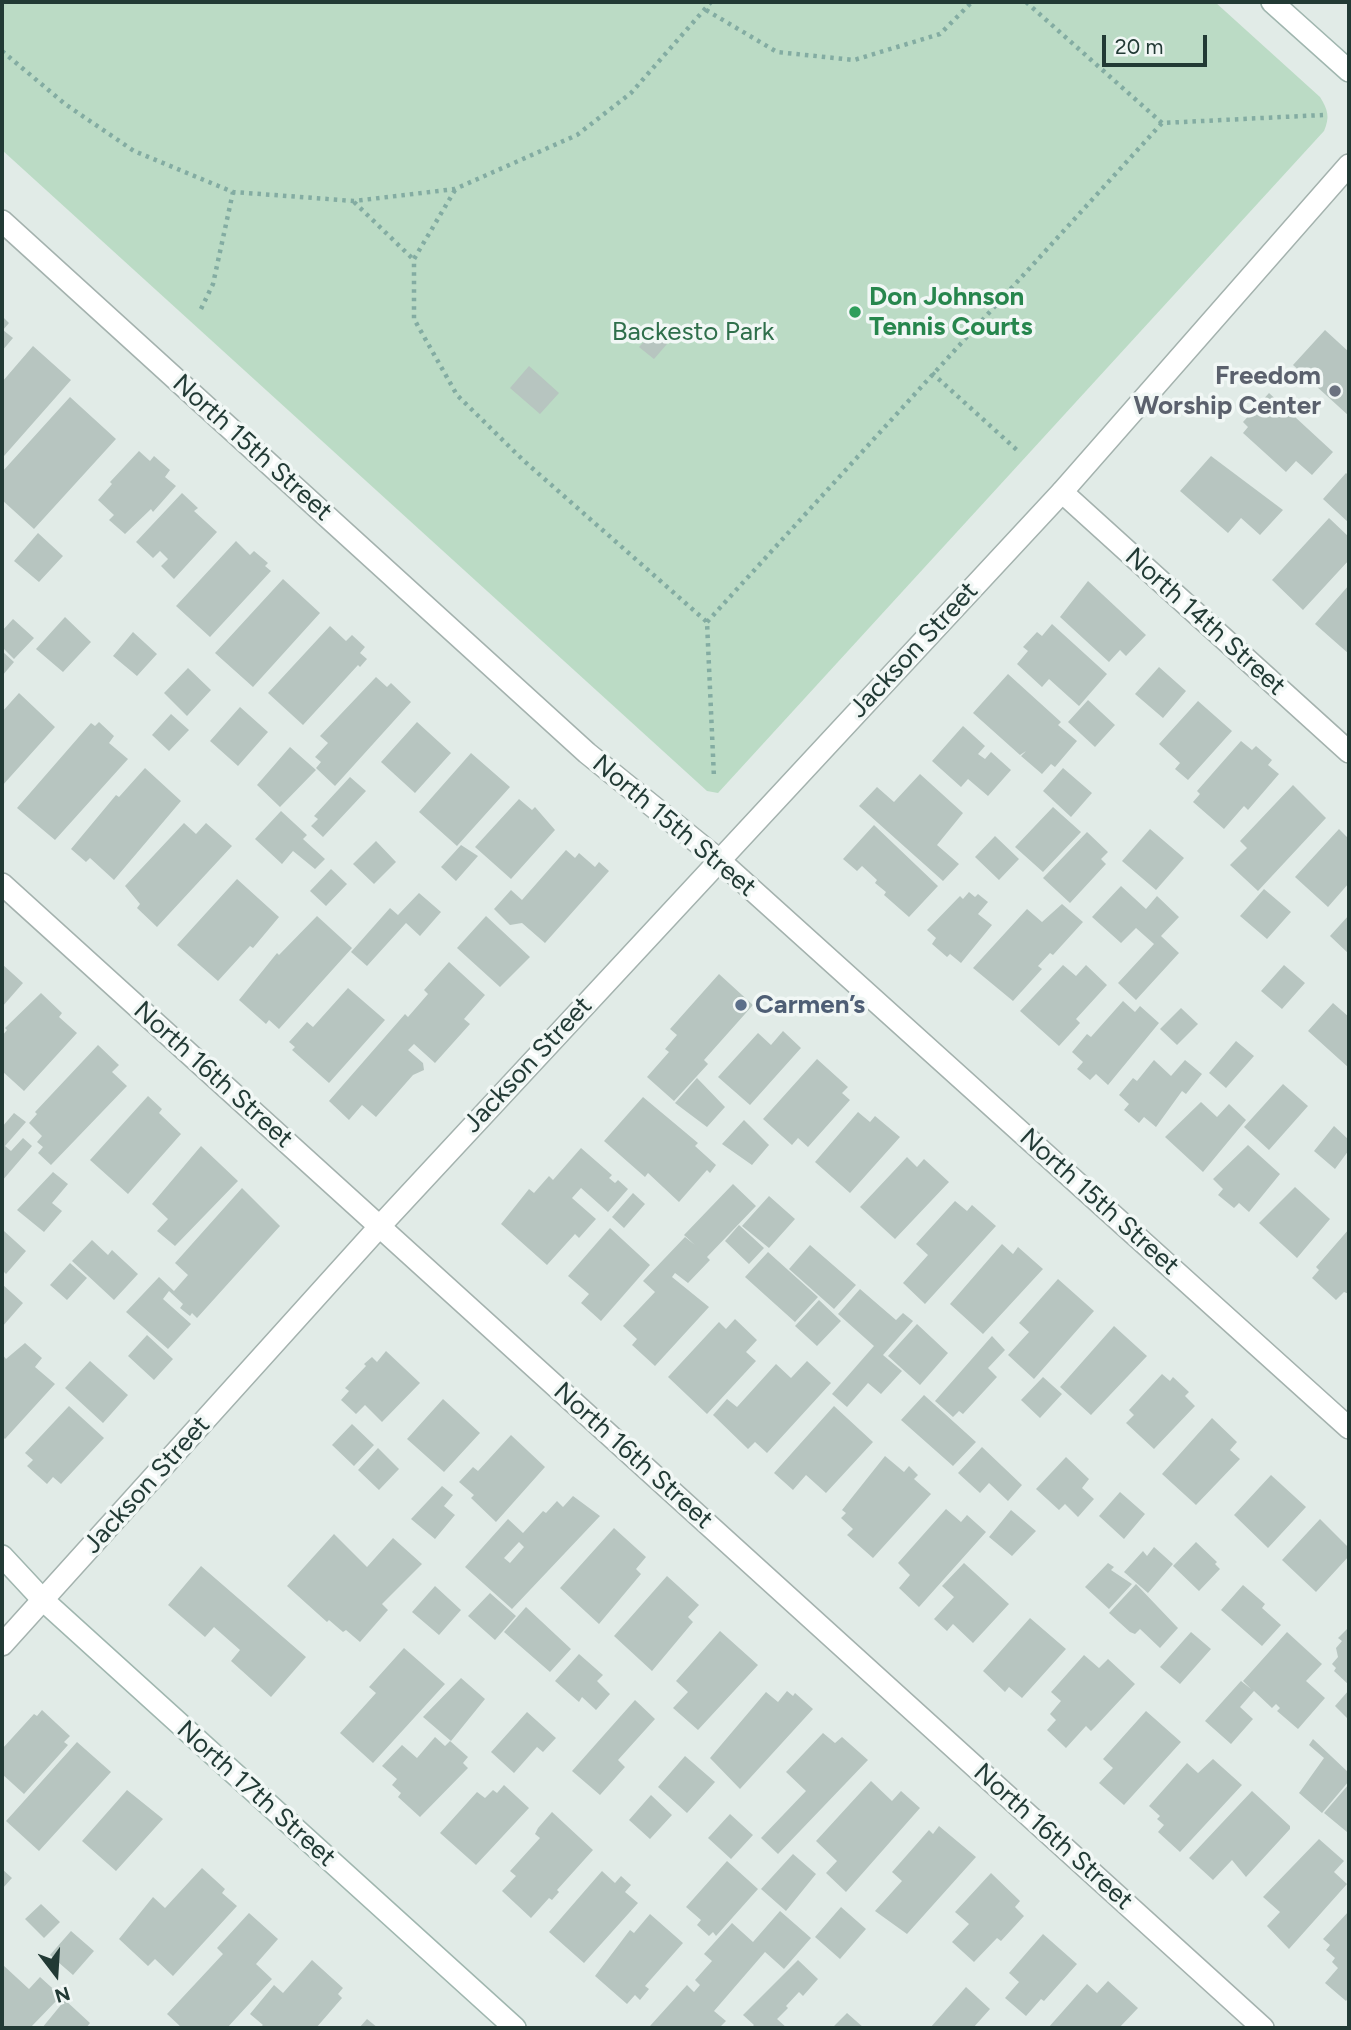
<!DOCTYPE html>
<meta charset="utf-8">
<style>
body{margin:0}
#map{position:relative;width:1351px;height:2030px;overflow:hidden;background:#e1ebe7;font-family:Figtree,sans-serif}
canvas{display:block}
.frame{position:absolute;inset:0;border:4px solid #223a35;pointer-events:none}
.north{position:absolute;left:21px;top:1939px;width:70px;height:70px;-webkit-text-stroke:5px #f1f7f5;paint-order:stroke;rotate:163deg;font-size:19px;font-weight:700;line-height:28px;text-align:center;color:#223a35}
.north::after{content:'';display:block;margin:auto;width:24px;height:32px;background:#223a35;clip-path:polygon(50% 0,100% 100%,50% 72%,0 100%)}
.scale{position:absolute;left:1102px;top:35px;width:105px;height:32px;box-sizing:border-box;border:4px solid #223a35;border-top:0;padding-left:9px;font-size:21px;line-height:24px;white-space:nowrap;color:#223a35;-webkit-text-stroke:5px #f1f7f5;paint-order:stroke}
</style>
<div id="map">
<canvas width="1351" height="2030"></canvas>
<div class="frame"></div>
<div class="north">N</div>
<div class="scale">20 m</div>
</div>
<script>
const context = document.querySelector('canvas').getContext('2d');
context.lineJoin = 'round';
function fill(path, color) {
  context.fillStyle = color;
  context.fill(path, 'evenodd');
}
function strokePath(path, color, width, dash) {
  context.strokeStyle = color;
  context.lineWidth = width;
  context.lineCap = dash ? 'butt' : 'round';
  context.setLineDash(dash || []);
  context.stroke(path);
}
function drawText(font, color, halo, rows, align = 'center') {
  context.font = font + ' Figtree,sans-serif';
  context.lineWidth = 7;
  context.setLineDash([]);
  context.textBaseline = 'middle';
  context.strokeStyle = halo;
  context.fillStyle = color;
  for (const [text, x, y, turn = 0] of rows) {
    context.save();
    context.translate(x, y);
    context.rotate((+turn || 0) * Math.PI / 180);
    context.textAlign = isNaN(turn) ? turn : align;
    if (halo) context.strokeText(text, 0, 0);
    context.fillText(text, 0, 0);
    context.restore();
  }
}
fill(new Path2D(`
 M2,2h1213l105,95c8,13 10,20 4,34l-606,662 -11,-2 -705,-641z`), '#bbdbc5');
fill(new Path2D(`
 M2,316l7,7 -6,7 10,8 -11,13z
 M1325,330l24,22v64l-56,-51z
 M653,332l14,12 -13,15 -15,-12z
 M33,346l38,34 -67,76 -2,-74z
 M529,366l30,27 -19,21 -30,-26z
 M1269,393l64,59 -21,23 -16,-14 -10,11 -43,-39 5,-6 -5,-5z
 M70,397l46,42 -82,90 -32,-29v-28z
 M139,451l11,10 4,-5 16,14 -5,7 11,9 -23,26 -2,-3 -26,25 -16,-14 5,-5 -16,-15 14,-16 -2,-2z
 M1211,456l72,54 -23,25 -19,-17 -13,15 -48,-42z
 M1346,473l3,3v47l-26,-24z
 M182,493l16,15 -4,3 23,21 -43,47 -13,-13 7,-7 -8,-8 -7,7 -17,-16z
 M1329,518l20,19v23l-46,50 -31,-30z
 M38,533l25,23 -24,26 -25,-21z
 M236,541l14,14 4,-4 14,12 -3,3 6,5 -61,66 -34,-31z
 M283,579l37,34 -67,74 -38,-34z
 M1088,581l58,54 -20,21 -6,-6 -11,12 -49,-45z
 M1349,585v69l-34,-30z
 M65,617l26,25 -28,30 -27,-23z
 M13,619l21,19 -20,21 -12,-12v-16z
 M1052,624l55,50 -28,32 -30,-27 -7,8 -25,-23 11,-13 -5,-4 14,-15 5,4z
 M330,626l16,15 6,-6 13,12 -5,6 7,6 -7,8 -2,-2 -55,60 -35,-32z
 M133,632l24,22 -20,22 -24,-20z
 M2,651l12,11 -12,14z
 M1159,667l27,24 -23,27 -28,-24z
 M188,668l23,22 -24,26 -23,-23z
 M1008,674l53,48 -3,3 19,16 -22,26 -4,-3 -9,10 -21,-18 5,-5 -6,4 -47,-42z
 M376,677l11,10 4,-4 20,19 -76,84 -19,-18 5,-6 -6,-5 13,-14 -8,-7z
 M19,693l36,34 -53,59v-74z
 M1088,700l27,25 -20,22 -27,-25z
 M1198,701l34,30 -44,49 -13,-11 5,-6 -21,-19z
 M240,707l28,25 -30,34 -28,-25z
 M171,714l18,16 -20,21 -17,-16z
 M99,722l15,14 -5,7 19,16 -73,81 -38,-32 74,-85 4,3z
 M417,722l34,31 -36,40 -34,-31z
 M963,726l22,20 -7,8 7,5 6,-7 20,18 -23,26 -20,-17 -7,8 -29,-26z
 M1241,741l11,9 4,-4 16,14 -4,5 11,9 -31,36 -4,-4 -20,23 -31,-27 7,-8 -3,-3z
 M290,747l26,23 -36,37 -23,-22z
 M471,753l39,34 -53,59 -38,-34z
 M145,768l36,33 -67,79 -24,-22 -4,4 -15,-13 45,-54 3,2z
 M1063,768l29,25 -21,24 -28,-26z
 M920,774l43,39 -26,32 22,19 -16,17 -84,-75 18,-19 17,15z
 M350,777l16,14 -43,46 -12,-11 7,-7 -4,-3z
 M1293,785l33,33 -68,73 -28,-26 17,-17 -7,-7z
 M519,799l13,11 3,-3 20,23 -44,49 -36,-32z
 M1053,807l28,25 -38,40 -28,-25z
 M281,811l26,24 -4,4 22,20 -10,10 -22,-18 -11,13 -27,-25z
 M184,823l12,11 10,-11 26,23 -75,81 -20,-19 3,-4 -15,-18z
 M874,825l64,61 -29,31 -25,-22 2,-3 -11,-9 2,-3 -15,-14 -5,5 -14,-12z
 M1150,829l34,29 -28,32 -34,-29z
 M1339,829l10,10v44l-21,24 -33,-30z
 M1087,832l21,20 -7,7 5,5 -36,39 -27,-25z
 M995,836l24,23 -20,21 -24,-23z
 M376,841l20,21 -22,22 -21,-20z
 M461,845l17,11 -22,25 -15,-14z
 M566,850l9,8 4,-5 16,14 4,-5 10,9 -64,72 -23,-20 -12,2 -16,-16 17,-19 11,10z
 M331,869l16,15 -21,22 -16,-15z
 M237,879l42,38 -26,31 -3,-2 -32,35 -41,-36z
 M1121,886l25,23 11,-13 22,21 -18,19 18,17 -43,47 -18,-17 36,-39 -18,-16 -15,15 -29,-26z
 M1264,889l27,23 -24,27 -27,-23z
 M969,892l6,5 3,-3 10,8 -10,12 14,11 -31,38 -11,-9 -3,3 -15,-13 4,-6 -9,-8 33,-34 3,3z
 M419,893l22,19 -21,24 -14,-13 -39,43 -16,-14 39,-44 8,7z
 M1062,904l21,18 -30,33 -3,-2 -12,13 4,3 -29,32 -40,-33 54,-59 15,13z
 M1349,915v39l-19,-18z
 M317,916l35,32 -73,81 -10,-9 -3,4 -27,-24 38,-47 2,2z
 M486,916l44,41 -30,30 -43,-39z
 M449,962l36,33 -21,24 6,5 -35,39 -21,-19 -6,6 15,13 1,7 -11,5 -37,42 -14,-12 -13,15 -20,-19 76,-87 3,3 20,-23 -4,-4z
 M2,964l21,19 -21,24z
 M1063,965l13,11 10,-11 21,20 -31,34 4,4 -21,23 -39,-35z
 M1284,965l21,18 -23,26 -21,-18z
 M719,974l34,31 -49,55 4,4 -34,37 -27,-24 22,-25 -4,-3 12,-14 -7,-6z
 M348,988l37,32 -56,63 -37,-33 3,-3 -6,-5 18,-20 6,5z
 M41,993l21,20 -3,4 18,16 -53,58 -22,-20v-35l5,-6 -2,-2z
 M1123,1001l12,11 5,-6 19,17 -51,62 -12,-11 -6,6 -13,-11 6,-7 -11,-10 15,-18 4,3z
 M1333,1003l16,14v51l-41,-37z
 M1181,1008l17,16 -21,21 -17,-16z
 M783,1031l18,17 -51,57 -32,-28 40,-44 13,12z
 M1236,1041l18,15 -28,32 -17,-15z
 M98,1045l21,20 -7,7 15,14 -76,79 -13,-12 5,-6 -6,-5 5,-6 -13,-13 8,-9 -2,-2z
 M817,1059l31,28 -6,6 8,7 -42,47 -10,-9 -6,7 -29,-26z
 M1154,1060l17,16 14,-16 17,14 -16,20 -4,-3 -26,36 -12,-10 -5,6 -15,-13 5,-6 -10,-9 14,-17 4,3z
 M697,1078l28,29 -18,20 -32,-24z
 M1283,1084l25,22 -39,44 -25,-23z
 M148,1096l14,13 -3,4 22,21 -53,60 -38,-34z
 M643,1097l55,46 -3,3 21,19 -6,8 -3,-3 -28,32 -31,-29 -3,4 -41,-36z
 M1201,1102l16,15 12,-13 17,16 -43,52 -38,-35z
 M858,1112l12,10 5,-6 25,21 -50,56 -35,-31z
 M14,1113l12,9 -21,24 6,5 12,-13 9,8 -30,35v-54z
 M744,1120l25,25 -17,20 -30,-21z
 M1334,1126l15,14v10l-14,19 -21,-18z
 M1248,1145l32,29 -31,38 -10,-9 -5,5 -16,-13 5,-6 -10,-10z
 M201,1146l37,35 -63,65 -18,-15 11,-12 -16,-15z
 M581,1148l31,27 -3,3 6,5 3,-3 10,9 -20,23 -27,-24 -9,10 24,21 -17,19 -4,-4 -28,31 -46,-41 28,-35 5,4 15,-17 4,4z
 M907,1157l10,10 7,-8 25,23 -54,57 -35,-32z
 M53,1172l15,12 -16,19 10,8 -18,21 -27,-22z
 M733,1184l23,22 -49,51 3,3 -22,23 -13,-10 -3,4 37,30 -54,59 -23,-21 5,-6 -14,-13 32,-34 -12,-11 42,-44 10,8 -11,-10z
 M1295,1187l35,32 -33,39 -38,-35z
 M242,1188l38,38 -83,92 -5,-5 -2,3 -10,-8 3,-4 -14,-13 -6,8 28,25 -23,25 -42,-37 33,-35 15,14 14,-16 -13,-12z
 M633,1193l12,11 -21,24 -12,-11z
 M769,1196l26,23 -26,29 -27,-22z
 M955,1201l12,10 5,-6 24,21 -71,78 -22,-21 25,-28 -12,-11z
 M739,1225l25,23 -15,16 -24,-23z
 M610,1228l40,37 -49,56 -20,-18 8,-9 -21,-18z
 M1349,1229v65l-5,-2 -8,8 -24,-22 7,-8 -3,-3z
 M4,1231l22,20 -20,23 -4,-4z
 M92,1240l16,15 4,-5 26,24 -24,26 -42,-39z
 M1002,1244l11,10 5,-7 25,22 -60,65 -33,-30z
 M810,1245l46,40 -22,24 -45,-40z
 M768,1252l50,45 -23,25 -50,-45z
 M70,1263l17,15 -20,22 -17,-15z
 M1058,1279l36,32 -60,68 -26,-24 21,-23 -10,-9z
 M2,1284l21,19 -21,24z
 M860,1289l36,31 7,-7 10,8 -30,34 19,16 -21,23 -13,-11 -21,24 -15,-13 42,-48 -36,-32z
 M819,1300l22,21 -24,25 -22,-20z
 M735,1319l22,21 -11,12 10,9 -49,53 -39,-37 51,-55 7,7z
 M917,1324l31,29 -28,32 -32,-29z
 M1114,1326l33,30 -56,59 -31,-28z
 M147,1335l26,24 -19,21 -26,-24z
 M992,1336l13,14 -17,18 9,9 -34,37 -4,-3 -6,6 -18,-16z
 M25,1343l17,15 -7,9 20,17 -50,55 -3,-3v-82l4,5z
 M386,1351l34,32 -38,39 -17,-17 -9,9 -15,-14 8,-9 -4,-3 21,-22 -2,-2 8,-7 5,5z
 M90,1361l38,34 -25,28 -38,-35z
 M807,1361l24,22 -64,70 -12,-11 -7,7 -35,-34 14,-16 10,8 39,-43 15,14z
 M1162,1374l8,7 3,-4 16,15 -4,4 10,10 -41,43 -28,-26 8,-8 -5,-5z
 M1043,1377l19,17 -22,24 -19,-18z
 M924,1395l52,47 -23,24 -52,-46z
 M443,1399l37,34 -36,39 -37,-33z
 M69,1406l35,32 -43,46 -8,-7 -6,7 -20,-18 6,-6 -8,-7z
 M834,1406l39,36 -47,51 -20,-18 -13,15 -19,-17z
 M1212,1418l25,24 -7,8 10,9 -44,46 -34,-31z
 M352,1424l22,21 -20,21 -22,-21z
 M511,1435l34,32 -49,55 -25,-24 3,-3 -15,-13 14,-15 5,4z
 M982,1447l40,38 -14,16 -19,-18 -9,10 -22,-20z
 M378,1448l21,21 -20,21 -21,-20z
 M885,1456l19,16 5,-6 9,9 -4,4 17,15 -58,64 -26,-23 6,-6 -12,-11 5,-5 -4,-3z
 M1066,1457l23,22 -7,9 12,11 -16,18 -13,-13 -6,6 -23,-21z
 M1271,1475l35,32 -38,41 -34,-33z
 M442,1486l11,9 -9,11 11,9 -20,24 -24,-20z
 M1120,1492l25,22 -21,25 -25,-23z
 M573,1496l27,20 -88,93 -47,-42 43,-48 15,14 20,-22 3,2 11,-12 6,6zM519,1542l5,5 -14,16 -6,-5z
 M946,1509l15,13 6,-7 19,17 -67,75 -20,-19 11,-13 -12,-12z
 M1011,1510l25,21 -24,25 -23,-19z
 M1320,1519l29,29v8l-33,36 -34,-32z
 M614,1528l32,29 -10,12 5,5 -42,50 -39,-36z
 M334,1534l33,33 26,-29 29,26 -40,40 6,6 -28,32 -14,-12 -3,2 -14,-12 -2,2 -40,-36z
 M1196,1542l21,20 -2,2 5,5 -21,22 -26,-25z
 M1154,1547l19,17 -25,29 -24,-21 19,-21 4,5z
 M964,1563l45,41 -36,39 -20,-19 -6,7 -13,-12 20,-22 -12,-11z
 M1108,1563l6,4 -3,3 21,14 -23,25 -24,-22z
 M201,1566l105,91 -35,40 -40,-36 9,-11 -26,-23 -9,10 -37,-32z
 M667,1576l32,29 -11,12 5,5 -41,49 -38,-35z
 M1136,1584l42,44 -18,20 -20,-19 -5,5 -5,-2 -21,-19z
 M1243,1585l22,19 -3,4 19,17 -19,21 -41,-36z
 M435,1586l26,24 -22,25 -27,-23z
 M490,1593l26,23 -21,24 -27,-24z
 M526,1607l45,42 -21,23 -46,-40z
 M1030,1618l36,31 -44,49 -13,-11 -4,5 -22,-21z
 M1349,1627v58l-15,-14 2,-3 -4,-4 6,-7 -2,-9 6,-7 -4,-3z
 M720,1631l38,34 -60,65 -25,-22 15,-16 -12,-11z
 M1191,1632l20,17 -31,35 -20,-17z
 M1287,1632l35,32 -16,17 19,17 -27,31 -21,-18 3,-3 -4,-4 -4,4 -18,-17 -14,16 13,12 -22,25 -26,-23 36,-40 10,8 -8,-8z
 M404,1648l41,36 -72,79 -33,-30 36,-40 -7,-6z
 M579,1654l24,21 -6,6 13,13 -14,16 -14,-13 -3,5 -24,-21z
 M1084,1655l15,13 9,-9 27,25 -40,43 -4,4 -5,-5 -20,22 -19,-18 9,-10 -6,-6 11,-13 -10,-9z
 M461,1678l24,21 -34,42 -28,-24z
 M1349,1690v30l-14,-14z
 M787,1691l6,5 2,-3 18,16 -73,80 -30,-31 56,-66 12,10z
 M635,1700l20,19 -37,41 7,7 -25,28 -28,-24z
 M42,1710l28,26 -6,6 4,3 -44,49 -22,-20v-25l32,-35 3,2z
 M1146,1711l35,31 -57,63 -25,-22 14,-15 -10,-9z
 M527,1712l29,26 -13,14 -6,-5 -23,26 -23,-21z
 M823,1733l12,10 7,-6 26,23 -90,94 -17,-16 45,-47 -20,-19z
 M435,1737l10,9 5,-5 18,16 -5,6 5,5 -48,49 -22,-20 3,-4 -9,-8 5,-6 -15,-13 20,-21 15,13z
 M1313,1739l36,34v8l-27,32 -23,-20 25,-35 -15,-13z
 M77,1742l34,30 -72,79 -33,-30z
 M685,1756l30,26 -28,31 -29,-26z
 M1213,1759l29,26 -62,67 -22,-20 6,-7 -7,-6 3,-3 -11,-10 38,-43 11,10z
 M871,1781l21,20 9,-10 19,17 -74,84 -20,-19 11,-12 -21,-20z
 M1349,1784v45l-2,3 -23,-19z
 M504,1785l25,23 -53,57 -36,-32 37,-41 8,6 8,-8 4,3z
 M127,1790l36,29 -47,52 -34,-30z
 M1252,1791l38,35v3l-44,48 -14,-17 -19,20 -24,-22z
 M651,1795l21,20 -22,24 -21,-19z
 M552,1812l41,38 -36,40 2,2 -7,8 -3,-2 -18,20 -29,-27 14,-15 -6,-5 30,-33 -5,-4 3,-6z
 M730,1814l23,21 -22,24 -23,-21z
 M939,1826l37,31 -69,77 -32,-23 27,-30 -10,-9 37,-42 4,4z
 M1319,1839l25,22 -10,11 13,12 -58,65 -22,-23 13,-14 -17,-15z
 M793,1854l23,20 -30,37 -25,-22z
 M727,1861l31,28 -42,47 -3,-4 -4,4 -12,-11 4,-5 -15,-13z
 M202,1868l23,21 -3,4 15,13 -64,70 -18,-17 -7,7 -29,-27 34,-42 12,11z
 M2,1869l10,9 -10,11z
 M602,1871l13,12 6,-7 10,9 -6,7 13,11 -54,60 -35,-31z
 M991,1873l29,28 -5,6 9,9 -23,25 -4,-3 -23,24 -22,-20 17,-18 -14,-12z
 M41,1904l19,18 -16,16 -19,-19z
 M841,1907l25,22 -26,30 -25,-22z
 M780,1911l31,27 -27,31 -19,-17 -51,59 12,10 -7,7 -69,-2 37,-41 7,7 6,-7 -5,-5 17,-19 -8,-7 28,-31 21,19z
 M1349,1911v86l-3,4 -21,-18 13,-15 -6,-6 3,-4 -9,-8 4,-5 -7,-6z
 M249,1913l29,26 -22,25 16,15 -45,49h-45l-15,-14 56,-60 -6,-6z
 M650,1914l33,29 -38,43 4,3 -9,11 -5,-5 -8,9 -32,-28 35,-46 4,3z
 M71,1931l23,20 -21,24 -23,-20z
 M1043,1934l34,30 -33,37 -3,-2 -15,17 -21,-18 14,-16 -10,-9z
 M312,1960l31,28 -5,6 4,4 -26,30h-57l4,-3 -13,-11 24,-29 9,8z
 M798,1960l20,19 -15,17 -4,-4 -13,14 2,2 -11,11 10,9h-36l3,-3 -11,-10z
 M3,1965l26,24 11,-12 21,19 -31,32h-28z
 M1108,1981l30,27 -19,20h-71l39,-44 10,9z
 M966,1987l24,22 -17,19h-43z
 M65,2000l25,23 -4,5h-44z
 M847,2013l17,15h-32z
 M367,2019l11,9h-19z`), '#b7c5c0');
const minor = new Path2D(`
 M2,221l585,532 131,106 631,569
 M1062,492l287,260
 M2,884l1261,1144`);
const tertiary = new Path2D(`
 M2,1645l378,-419 682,-734 287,-327`);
const secondary = new Path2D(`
 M1272,2l77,69
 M2,1556l41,44 472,428`);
strokePath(minor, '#a4b2ae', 24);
strokePath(tertiary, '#a4b2ae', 24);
strokePath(secondary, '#a0b6af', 24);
strokePath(new Path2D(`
 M1026,2l136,121 161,-8
 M706,10l71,42 77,8 86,-26 32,-32
 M2,51l63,53 69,47 99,41 121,9 101,-12 122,-54 54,-42 80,-91
 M455,190l-41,69v60l43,76 66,65 184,162 7,156
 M354,202l59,57
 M201,309l12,-25 20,-92
 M932,373l86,78
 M707,622l455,-499`), '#83aca2', 4.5, [3.5, 5]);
strokePath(minor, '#fff', 21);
strokePath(tertiary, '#fff', 21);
strokePath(secondary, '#fff', 21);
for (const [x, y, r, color] of [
 [855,312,7,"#2e9e5b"],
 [1335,391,7,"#6b7280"],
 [741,1005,7,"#5c6f8a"]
]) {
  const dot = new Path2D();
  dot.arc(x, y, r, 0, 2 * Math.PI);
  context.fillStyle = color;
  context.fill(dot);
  strokePath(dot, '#f1f7f5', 2.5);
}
drawText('bold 26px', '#27864d', '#f1f7f5', [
 ["Don Johnson",869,297],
 ["Tennis Courts",869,327]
], 'left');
drawText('26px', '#2f6f4b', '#f1f7f5', [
 ["Backesto Park",693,332]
]);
drawText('bold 26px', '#5b616d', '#f1f7f5', [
 ["Freedom",1321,376],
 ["Worship Center",1321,406]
], 'right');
drawText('26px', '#223a35', '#f1f7f5', [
 ["North 15th Street",252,448,42],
 ["North 14th Street",1205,622,42],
 ["Jackson Street",914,650,-47],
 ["North 15th Street",674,826,40],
 ["Jackson Street",528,1065,-47],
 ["North 16th Street",213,1075,42],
 ["North 15th Street",1099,1202,42],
 ["North 16th Street",633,1456,42],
 ["Jackson Street",147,1485,-48],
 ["North 17th Street",256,1794,42],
 ["North 16th Street",1053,1837,42]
]);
drawText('bold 26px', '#4e5e75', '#f1f7f5', [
 ["Carmen’s",755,1005]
], 'left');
</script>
